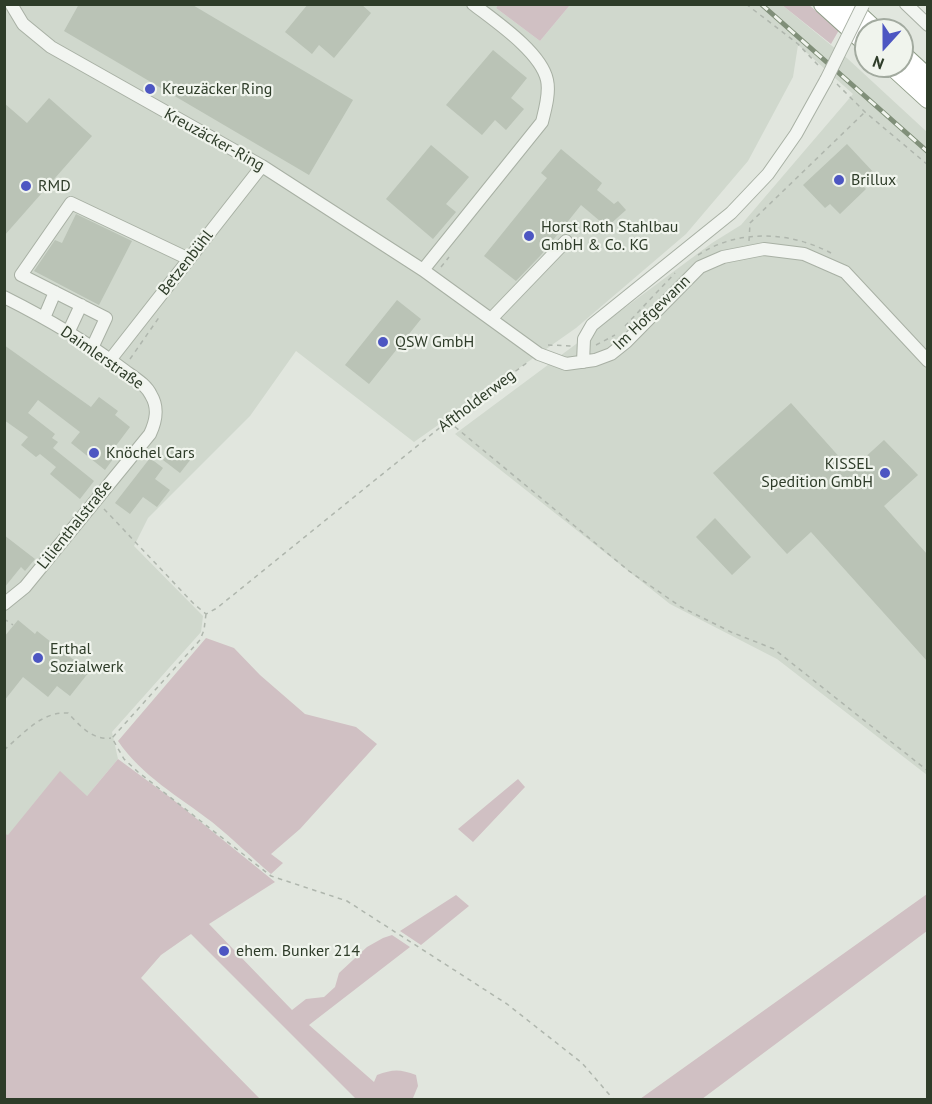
<!DOCTYPE html>
<meta charset="utf-8">
<style>
body{margin:0}
#map{position:relative;width:932px;height:1104px;overflow:hidden;background:#e1e6de;font-family:"PT Sans",sans-serif}
canvas{display:block}
.frame{position:absolute;inset:0;border:6px solid #2e3c29;pointer-events:none}
.north{position:absolute;left:854px;top:18px;width:60px;height:60px;box-sizing:border-box;background:#f0f4ed;border:2px solid #a2aa9f;border-radius:50%;rotate:201deg;font-size:16px;font-weight:700;line-height:24px;text-align:center;color:#2e3c29}
.north::after{content:'';display:block;margin:auto;width:21px;height:27px;background:#4d56c2;clip-path:polygon(50% 0,100% 100%,50% 72%,0 100%)}
</style>
<div id="map">
<canvas width="932" height="1104"></canvas>
<div class="frame"></div>
<div class="north">N</div>
</div>
<script>
const context = document.querySelector('canvas').getContext('2d');
context.lineJoin = 'round';
function fill(path, color) {
  context.fillStyle = color;
  context.fill(path, 'evenodd');
}
function strokePath(path, color, width, dash) {
  context.strokeStyle = color;
  context.lineWidth = width;
  context.lineCap = dash ? 'butt' : 'round';
  context.setLineDash(dash || []);
  context.stroke(path);
}
function drawText(font, color, halo, rows, align = 'center') {
  context.font = font + ' "PT Sans",sans-serif';
  context.lineWidth = 4.5;
  context.setLineDash([]);
  context.textBaseline = 'middle';
  context.strokeStyle = halo;
  context.fillStyle = color;
  for (const [text, x, y, turn = 0] of rows) {
    context.save();
    context.translate(x, y);
    context.rotate((+turn || 0) * Math.PI / 180);
    context.textAlign = isNaN(turn) ? turn : align;
    if (halo) context.strokeText(text, 0, 0);
    context.fillText(text, 0, 0);
    context.restore();
  }
}
fill(new Path2D(`
 M5,5h493l-2,3 44,33 30,-36h212l66,54 79,73v643l-150,-116 -107,-55 -215,-170 257,-191 29,-18 112,-131 -55,-49 -5,32 -45,84 -62,73 -110,94 -162,114 -118,-91 -46,65 -102,102 -14,28 69,70 -2,16 -89,100 6,27 -31,37 -79,40 -3,-2z`), '#d0d8cd');
fill(new Path2D(`
 M498,5v-1l72,1 -30,36 -44,-33z
 M782,5h27l30,25 -8,14z
 M206,638l28,10 26,27 45,39 51,13 21,17 -77,85 -29,25 12,9 -12,11c-20,-17 -39,-36 -59,-52 -34,-26 -70,-46 -94,-81z
 M118,759l53,39 104,84 -66,42 83,86 14,-11 18,-2 11,-10 4,-14 28,-26 16,-9 9,-3 18,12 -101,78 65,57 3,-7c16,-6 23,-6 39,0l2,11 -5,12 -57,1 -165,-165 -30,21 -20,23 119,121h-255v-265l3,1 52,-64 27,25z
 M518,779l7,8 -52,55 -15,-13z
 M927,894v37l-225,168h-62z
 M456,895l13,11 -48,39 -21,-14z`), '#d0c0c3');
fill(new Path2D(`
 M79,4h112l162,96 -44,75 -245,-144z
 M308,4h53l10,9 -37,45 -15,-13 -7,9 -27,-22z
 M493,50l34,28 -16,20 13,11 -18,21 -11,-10 -13,15 -36,-30z
 M49,98l43,38 -88,100v-133l23,20z
 M847,144l28,30 -12,12 3,3 -26,25 -10,-10 -5,4 -22,-23z
 M431,145l38,32 -23,27 10,8 -23,27 -47,-40z
 M561,149l41,34 -5,7 17,14 4,-3 8,9 -19,17 -26,-22 -40,50 -25,26 -32,-25 63,-78 -6,-5z
 M76,214l56,27 -33,64 -65,-34 21,-31 7,3z
 M397,300l24,19 -52,65 -24,-19z
 M4,345l87,62 8,-10 19,14 -3,4 15,12 -21,28 4,4 -8,11 -34,-27 9,-11 -42,-32 -10,13 27,21 -3,4 6,4 -5,6 41,33 -14,18 -30,-25 6,-7 -16,-13 -4,3 -15,-12 7,-8 -24,-17z
 M791,403l60,67 33,-30 34,35 -34,31 43,48v107l-116,-129 -24,22 -74,-81z
 M174,446l17,13 -11,14 -17,-13z
 M150,458l13,10 -8,11 15,11 -13,17 -14,-10 -13,17 -15,-11z
 M715,518l36,39 -19,18 -36,-38z
 M4,535l31,24 -10,12 -4,-4 -17,21z
 M18,620l17,14 2,-3 52,41 -19,24 -13,-10 -9,11 -25,-20 -19,24v-64z`), '#bac3b6');
const minor = new Path2D(`
 M11,4l12,20 28,23 211,119 161,104 116,84 27,10 29,-4 16,-6 15,-12 74,-75 23,-10 41,-8 40,5 41,18 83,89
 M906,4l22,21
 M423,270l119,-148c3,-12 8,-29 5,-42 -6,-28 -52,-59 -74,-76
 M4,297c42,21 83,45 120,73 9,7 22,14 27,25 8,13 5,26 -1,39l-125,153 -21,17
 M44,318l11,-26
 M491,319l75,-78
 M68,333l13,-28
 M92,348l14,-30 -85,-43 50,-72 118,56
 M110,360l152,-194
 M583,362l1,-23 8,-14 139,-112 37,-39 28,-40 30,-54`);
const highway = new Path2D(`
 M823,4l43,39
 M847,4l28,26
 M902,54l26,24
 M892,66l36,33`);
strokePath(minor, '#a8b0a4', 14);
strokePath(highway, '#8e9c87', 20);
strokePath(new Path2D(`
 M746,4l52,40 21,22
 M837,84l28,28 63,53
 M749,241l1,-18 115,-111
 M698,255c40,-26 91,-24 133,-2
 M441,267l8,-10
 M625,326l50,-53
 M548,345l25,1
 M596,345l19,-10
 M130,359l30,-43
 M448,421l181,150 52,36 50,25 43,17 154,122
 M104,509l90,95 12,10 11,-6 231,-187 80,-59
 M206,614l-2,16 -4,10 -88,98 12,21 14,13 133,104 76,25 160,103 75,59 32,37
 M4,619l9,6
 M4,750c19,-16 38,-39 64,-37 11,12 25,28 43,25`), '#afb6ad', 1.5, [4.5, 4.5]);
strokePath(minor, '#f2f5f1', 12);
strokePath(highway, '#fff', 18);
const rail = new Path2D(`
 M761,4l167,148`);
strokePath(rail, '#808f79', 5);
strokePath(rail, '#f0f4ed', 3, [9]);
const minorBridge = new Path2D(`
 M826,80l37,-75`);
strokePath(minorBridge, '#a8b0a4', 14, []);
strokePath(minorBridge, '#f2f5f1', 12);
for (const [x, y, r, color] of [
 [150,89,6,"#4d56c2"],
 [839,180,6,"#4d56c2"],
 [26,186,6,"#4d56c2"],
 [529,236,6,"#4d56c2"],
 [383,342,6,"#4d56c2"],
 [94,453,6,"#4d56c2"],
 [885,473,6,"#4d56c2"],
 [38,658,6,"#4d56c2"],
 [224,951,6,"#4d56c2"]
]) {
  const dot = new Path2D();
  dot.arc(x, y, r, 0, 2 * Math.PI);
  context.fillStyle = color;
  context.fill(dot);
  strokePath(dot, '#f0f4ed', 2);
}
drawText('16px', '#2e3c29', '#f0f4ed', [
 ["Kreuzäcker Ring",162,89],
 ["Brillux",851,180],
 ["RMD",38,186],
 ["Horst Roth Stahlbau",541,227],
 ["GmbH & Co. KG",541,245],
 ["QSW GmbH",395,342],
 ["Knöchel Cars",106,453],
 ["KISSEL",873,464,"right"],
 ["Spedition GmbH",873,482,"right"],
 ["Erthal",50,649],
 ["Sozialwerk",50,667],
 ["ehem. Bunker 214",236,951]
], 'left');
drawText('16px', '#2e3c29', '#f0f4ed', [
 ["Kreuzäcker-Ring",214,140,29],
 ["Betzenbühl",186,263,-52],
 ["Im Hofgewann",652,313,-44],
 ["Daimlerstraße",102,358,35],
 ["Aftholderweg",477,401,-37],
 ["Lilienthalstraße",75,525,-51]
]);
</script>
